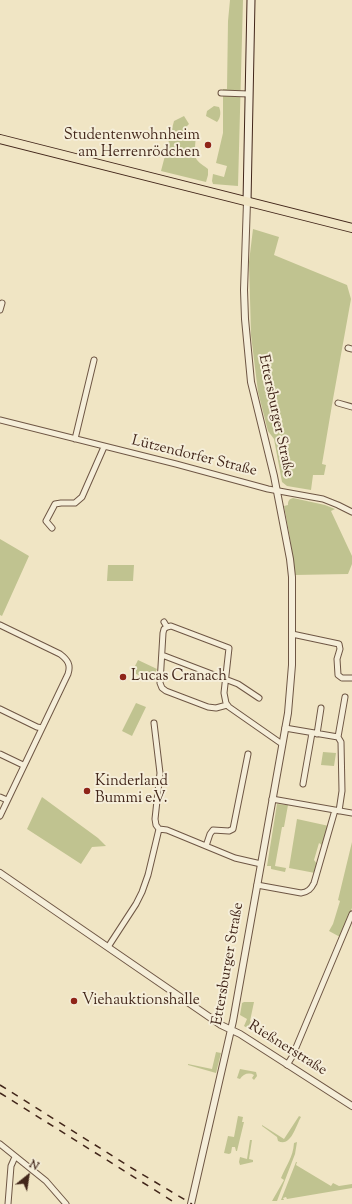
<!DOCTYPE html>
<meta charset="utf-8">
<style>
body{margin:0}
#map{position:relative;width:352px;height:1204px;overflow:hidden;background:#f0e5c4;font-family:"Sorts Mill Goudy",serif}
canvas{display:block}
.north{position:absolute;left:8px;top:1156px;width:40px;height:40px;-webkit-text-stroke:3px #f5eed9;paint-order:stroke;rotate:30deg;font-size:11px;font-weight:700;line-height:16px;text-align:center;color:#42261a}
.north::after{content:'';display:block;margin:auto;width:14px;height:18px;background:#42261a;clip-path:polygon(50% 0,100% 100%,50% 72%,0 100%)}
</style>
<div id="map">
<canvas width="352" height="1204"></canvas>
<div class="north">N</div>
</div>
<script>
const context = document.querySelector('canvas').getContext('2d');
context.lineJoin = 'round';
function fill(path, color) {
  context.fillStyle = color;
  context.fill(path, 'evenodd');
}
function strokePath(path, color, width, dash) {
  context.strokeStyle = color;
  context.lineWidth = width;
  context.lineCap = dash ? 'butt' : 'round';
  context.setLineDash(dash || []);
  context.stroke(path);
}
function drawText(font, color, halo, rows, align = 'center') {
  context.font = font + ' "Sorts Mill Goudy",serif';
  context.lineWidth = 4;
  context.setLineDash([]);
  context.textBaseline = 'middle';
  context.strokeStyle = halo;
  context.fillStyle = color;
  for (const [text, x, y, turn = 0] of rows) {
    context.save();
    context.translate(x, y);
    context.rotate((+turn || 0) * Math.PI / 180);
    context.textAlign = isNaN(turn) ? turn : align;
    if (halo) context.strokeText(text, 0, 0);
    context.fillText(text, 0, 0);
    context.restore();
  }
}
fill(new Path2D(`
 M230,0h13l-5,186 -25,-2 -1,-3 1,-7 11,3 3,-11 -11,-3 7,-30v-44h4l1,-68z
 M214,106l5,1c2,4 2,11 -2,15l-11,-6 1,-5z
 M184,116l5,8 -5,5v4l3,2 4,-3 5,1c0,8 -3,22 1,27 3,4 8,6 11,9v6l-2,7 -45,-11 13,-50z
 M253,229l26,8 -5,18 73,30 4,14 -18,100 -11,65 4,1 -2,10h-11l-2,15 -24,-4 -5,-4 -8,-43 -6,-8 -10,-39 -7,-57 -2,-73z
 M293,498l32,7 10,4 -4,2 21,45v8l-4,10 -53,1 -5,-37 -6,-32 4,-1c0,-4 1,-6 5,-7z
 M0,539l29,17 -27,60 -2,-1z
 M108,565h26l-1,16h-26z
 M138,660l19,9 -6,12 -19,-9z
 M136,703l10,4 -14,29 -10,-5z
 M323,752l13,1 -2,13 -13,-1z
 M42,797l56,41 8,8 -14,1 -11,17 -54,-35z
 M277,804l11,1 -4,22h-2l-7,39 11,2 -1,4 -14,-3v-3h-4z
 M297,819l32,7 -6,20 -4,-3 -5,17 3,4 -2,9 -26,-5z
 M352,842v66l-12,29 -11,-6 4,-7 7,-23 -2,-1z
 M244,1002h10l-4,19c3,3 6,5 4,10h-2l-8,-5 3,-7 -7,-4 2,-12z
 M216,1052l5,1 -5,20 -28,-8v-1l24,5z
 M240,1069l16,3 1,4 -3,4 -2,-2 2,-3c-5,-3 -11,-1 -14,4l-3,-1z
 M238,1116l5,1 -1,5h2l-7,29h-1l-1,-4h-3l-1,6 -2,1 -5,-1 4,-17 6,1z
 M299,1116l2,1c-5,8 -10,31 -23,24l-1,-4 -15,-11v-1l22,14z
 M250,1140h2l-3,19 4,1v2l-13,3 -1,-3 1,-5 7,2z
 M297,1142l-2,12 -18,47h-5l12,-21 -3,-2c5,-13 12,-20 13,-35z
 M296,1162h1l-1,3 35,21 2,-3 6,3 13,-2v4l-65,11 -1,-2 -3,1 1,2h-3z`), '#c0c390');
const minor = new Path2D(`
 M221,93l28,1
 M0,310l2,-7
 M348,348l4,1
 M338,403l14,4
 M0,420l176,44 92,25 55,10 15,6 14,7
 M75,439l19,-79
 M52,528l-6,-7 9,-17 6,-1h14l7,-6 22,-50
 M164,622l3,5 4,-1 58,22 -5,45 2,10 3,4 53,37
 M0,625l60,29c8,6 11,11 8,20l-68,142
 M167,627l-3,2 -1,4 -3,50 2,5 4,3 42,16 8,1 11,-3
 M292,634l47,10 1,5 -3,10 1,16 4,3h10
 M162,655l76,29 21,14
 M0,709l37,18 5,1
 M154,723l6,50 -5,46 1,6 3,4
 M285,728l53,9
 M317,734l4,-26
 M0,754l23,11
 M303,784l9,-51
 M0,797l7,3
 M272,799l80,14
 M339,811l3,-20 -1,-49 -3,-5 7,-40
 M159,829l8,1 68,28 26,6
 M206,846l4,-12 3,-4 16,1 4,-2 15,-75
 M257,885l44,8c7,-1 10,-4 13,-10l21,-73
 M108,947l28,-43 6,-12 6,-17 11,-46
 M287,1065l5,-8 60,-143
 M0,1144l46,37 20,23
 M8,1204l3,-38 4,-9`);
const tertiary = new Path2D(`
 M0,873l221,152 19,9 112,72
 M191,1204l42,-183 55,-308 4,-48v-88l-2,-18 -16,-83 -23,-94 -6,-63 -1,-29 3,-88`);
const secondary = new Path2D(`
 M247,202l4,-202`);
const primary = new Path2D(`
 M0,139l352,89`);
strokePath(minor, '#6e5644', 7);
strokePath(tertiary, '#6e5644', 8);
strokePath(secondary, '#42261a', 9);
strokePath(primary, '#42261a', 10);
strokePath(minor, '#f5eed9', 5);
strokePath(tertiary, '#f5eed9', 6);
strokePath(secondary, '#f5eed9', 7);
strokePath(primary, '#f0e5c4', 8);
strokePath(new Path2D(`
 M0,1085l130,82 62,37
 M0,1093l177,111`), '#42261a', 1.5, [7, 7]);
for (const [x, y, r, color] of [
 [208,145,4,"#8f2418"],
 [123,677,4,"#8f2418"],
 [87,791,4,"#8f2418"],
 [74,1001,4,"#8f2418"]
]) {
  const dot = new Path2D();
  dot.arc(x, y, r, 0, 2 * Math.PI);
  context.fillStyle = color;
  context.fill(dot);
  strokePath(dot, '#f5eed9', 1.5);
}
drawText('15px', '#42261a', '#f5eed9', [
 ["Studentenwohnheim",200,136,"right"],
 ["am Herrenrödchen",200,153,"right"],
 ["Lucas Cranach",131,677],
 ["Kinderland",95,782],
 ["Bummi e.V.",95,799],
 ["Viehauktionshalle",82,1001]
], 'left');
drawText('15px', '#42261a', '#f5eed9', [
 ["Ettersburger Straße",275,416,78],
 ["Lützendorfer Straße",194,457,14],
 ["Ettersburger Straße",229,964,-80],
 ["Rießnerstraße",287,1049,32]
]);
</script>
